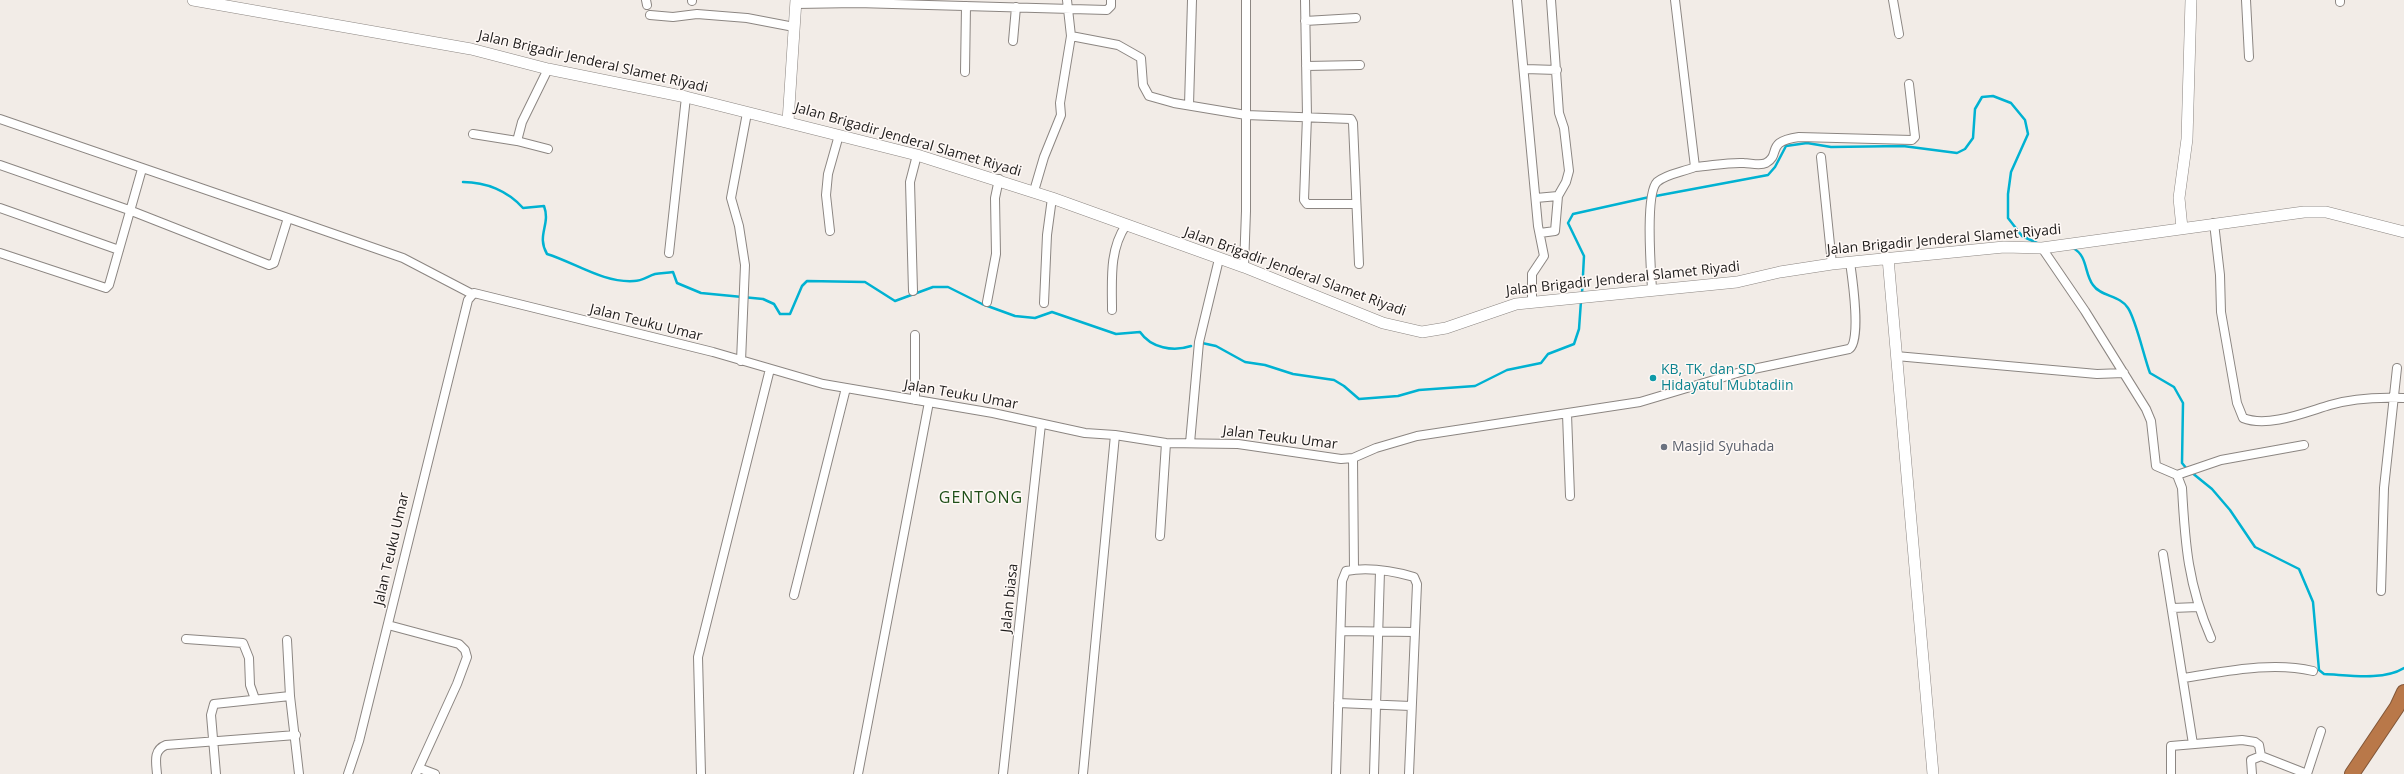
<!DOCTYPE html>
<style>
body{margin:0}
canvas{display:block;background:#f2ece7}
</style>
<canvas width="2404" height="774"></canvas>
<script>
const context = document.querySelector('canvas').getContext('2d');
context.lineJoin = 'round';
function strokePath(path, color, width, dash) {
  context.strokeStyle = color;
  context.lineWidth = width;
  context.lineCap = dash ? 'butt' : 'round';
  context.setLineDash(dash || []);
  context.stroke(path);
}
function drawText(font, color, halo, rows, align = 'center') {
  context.font = font + ' "Open Sans",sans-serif';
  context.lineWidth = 3;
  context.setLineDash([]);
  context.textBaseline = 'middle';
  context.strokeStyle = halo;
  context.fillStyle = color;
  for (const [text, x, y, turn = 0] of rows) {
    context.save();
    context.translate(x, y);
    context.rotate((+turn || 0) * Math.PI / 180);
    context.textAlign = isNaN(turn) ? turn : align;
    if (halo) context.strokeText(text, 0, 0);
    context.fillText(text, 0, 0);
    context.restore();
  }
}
strokePath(new Path2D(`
 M463,182c23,0 45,9 60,26l21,-2c7,19 -8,29 3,48 29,9 56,29 87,27 8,0 14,-5 21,-7 6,-1 12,-1 18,-2l4,11 24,10 62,6 11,5 6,10h10l12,-28 5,-5 58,1 30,19 38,-14h15l34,17 33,12 20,2 17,-6 64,22 24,-2c11,16 33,20 51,14
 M2073,248c15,8 11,25 20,37 8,12 27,10 35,23 8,12 16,49 22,65l24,14 9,16 -1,60 5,6
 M1582,294l2,-38 -16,-33 5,-9 72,-16 123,-23 7,-8 11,-21 21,-3 24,4 72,-1 54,7 8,-4 8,-11 2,-29 7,-12 11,-1 18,7 14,17 3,14 -17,38 -3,22v24l14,18 15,7
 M1202,343l14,3 29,16 20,3 28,9 41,6 10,6 15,13 39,-3 21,-6 56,-4 32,-16 34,-7 7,-9 26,-10 5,-15 2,-28
 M2191,472l21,17 18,21 25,37 44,22 14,33 6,68 5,4c24,1 59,7 80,-6`), '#00b2d2', 2.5);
const street = new Path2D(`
 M646,0l1,5
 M1067,0l4,36 47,9 23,13 2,27 6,11 25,7 72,12 105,4 2,4 6,141
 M1305,0l2,116 -3,84 3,4h49
 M1517,0l21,226 6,30 -12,18v28
 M1893,0l6,34
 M2246,0l3,57
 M2340,0v2
 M692,1v-1
 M796,4l61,-1 250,7 4,-4v-6
 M650,15l23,2 24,-3 50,4 47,9
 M1305,21l51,-3
 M1013,41l3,-34
 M1306,66l54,-1
 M1525,69l32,1
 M965,72l1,-66
 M1189,105l3,-105
 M0,119l288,99 -14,45 -5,2 -140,-55 -129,-45
 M473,134l44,7 31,8
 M517,141l5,-19 26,-53
 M1821,157l11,107
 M1695,167c16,-1 33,-5 49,-4 6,0 16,3 22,0 16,-9 -2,-21 33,-26l113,3 3,-3 -6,-53
 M1034,191l10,-34 17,-42 -1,-12 11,-67
 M1536,198l22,-2
 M0,208l119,42
 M288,218l115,40 69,36
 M2214,223l6,52 1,37 16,91 6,15c25,10 63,-6 87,-13 23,-7 51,-8 74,-7
 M830,231l-4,-36 2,-21 11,-39
 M1540,233l15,-2 3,-35 8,-14 3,-11 -5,-43 -5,-15 -8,-113
 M2042,248l43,63 61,98 5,12 5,45 21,9 5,13c3,56 6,97 29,150
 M0,253l106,35 3,-3 33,-116
 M669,253l17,-156
 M1244,267l2,-56v-211
 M1652,289c-1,-18 -7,-95 5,-107 9,-8 26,-10 38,-15l-20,-167
 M913,291l-3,-109 7,-27
 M987,302l9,-48 -1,-56 4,-19
 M1044,303l3,-68 5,-37
 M1112,310c0,-30 -3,-60 14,-85
 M1896,356l201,18 27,-1
 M741,361l4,-96 -6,-39 -8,-28 16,-85
 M915,400v-65
 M1567,414l3,82
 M1190,443l9,-101 20,-83
 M1353,458l1,112
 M2177,475l44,-15 83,-15
 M1160,536l6,-93
 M2163,554l30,190
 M2381,591l3,-103 13,-120
 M794,595l52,-207
 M2172,608l26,-1
 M388,625l71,19 6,6 2,7 -10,27 -41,90
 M1341,631l73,1
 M186,639l57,4 6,15 1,27 5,14
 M287,640l3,56 9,78
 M2183,678c41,-6 88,-17 130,-7
 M1338,703l73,3
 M2261,756l46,18
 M419,768l16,6
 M157,774c-1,-12 -4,-24 9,-29l130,-10
 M216,774l-5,-59 3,-11 76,-8
 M348,774l11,-33 109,-441 6,-7 239,59 110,32 170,29 92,20 30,2 51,8 72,1 103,15 12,-1 23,-10 41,-12 223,-34 104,-31 105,-22c13,-6 3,-73 1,-87
 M701,774l-3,-117 72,-288
 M858,774l71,-372
 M1003,774l38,-350
 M1083,774l32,-339
 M1336,774l6,-193 4,-10c22,-4 47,0 68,6l3,7 -8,190
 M1374,774l6,-203
 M2171,774v-28l71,-6 13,2 4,3 2,11 -10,4 1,14
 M2307,774l14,-43`);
const secondary = new Path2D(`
 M193,0l278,49 77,20 138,28 231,58 135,43 192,69 139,56 39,9 24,-4 70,-24 221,-22 43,-10 52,-8 172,-17 38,1 262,-36h22l78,20
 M788,122l8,-122
 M2182,228l-3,-30 8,-59 4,-139
 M1888,258l45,516`);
const highway = new Path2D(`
 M2352,774l45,-67 7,-15`);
strokePath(street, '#8c8682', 10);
strokePath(secondary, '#8c8682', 12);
strokePath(highway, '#825739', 16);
strokePath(street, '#fff', 8);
strokePath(secondary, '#fff', 11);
strokePath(highway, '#b97849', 14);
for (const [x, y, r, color] of [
 [1653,378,4,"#0f9aa8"],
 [1664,447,4,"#6b7280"]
]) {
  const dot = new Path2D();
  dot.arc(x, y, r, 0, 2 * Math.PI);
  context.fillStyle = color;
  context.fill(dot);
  strokePath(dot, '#fff9f6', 1.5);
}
drawText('14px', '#1d1b1a', '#fff9f6', [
 ["Jalan Brigadir Jenderal Slamet Riyadi",593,62,13],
 ["Jalan Brigadir Jenderal Slamet Riyadi",908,140,16],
 ["Jalan Brigadir Jenderal Slamet Riyadi",1944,240,-5],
 ["Jalan Brigadir Jenderal Slamet Riyadi",1295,272,20],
 ["Jalan Brigadir Jenderal Slamet Riyadi",1623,279,-6],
 ["Jalan Teuku Umar",646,323,14],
 ["Jalan Teuku Umar",961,395,10],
 ["Jalan Teuku Umar",1280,438,7],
 ["Jalan Teuku Umar",392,549,-77],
 ["Jalan biasa",1010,598,-84]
]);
drawText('14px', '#0d838f', '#fff9f6', [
 ["KB, TK, dan SD",1661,370],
 ["Hidayatul Mubtadiin",1661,386]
], 'left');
drawText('14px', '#5b616d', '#fff9f6', [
 ["Masjid Syuhada",1672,447]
], 'left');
context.letterSpacing = '1px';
drawText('16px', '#1f4f18', '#fff9f6', [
 ["GENTONG",981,498]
]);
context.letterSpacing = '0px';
</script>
